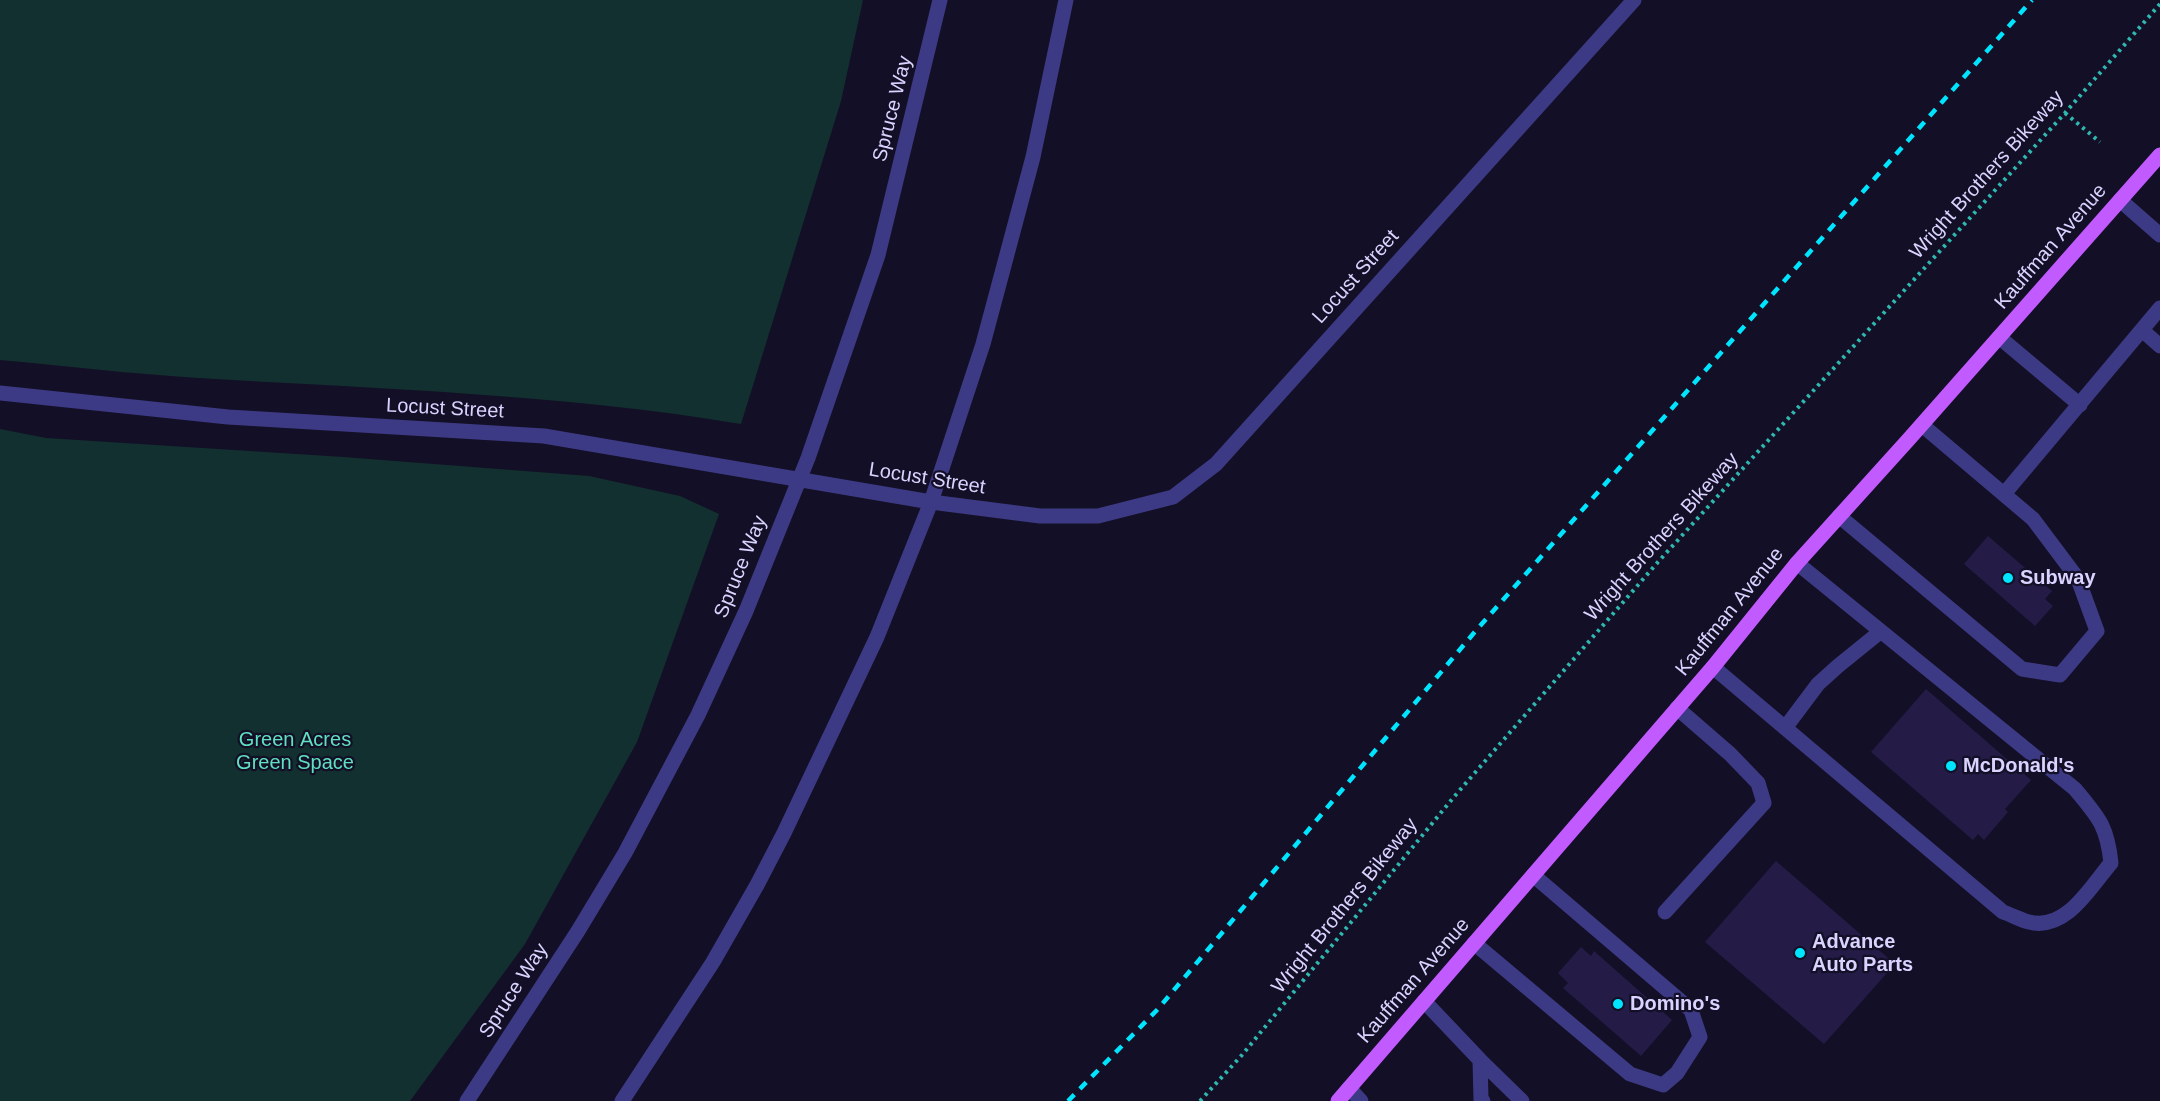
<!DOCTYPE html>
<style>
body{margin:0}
canvas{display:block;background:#130f26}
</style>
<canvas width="2160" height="1101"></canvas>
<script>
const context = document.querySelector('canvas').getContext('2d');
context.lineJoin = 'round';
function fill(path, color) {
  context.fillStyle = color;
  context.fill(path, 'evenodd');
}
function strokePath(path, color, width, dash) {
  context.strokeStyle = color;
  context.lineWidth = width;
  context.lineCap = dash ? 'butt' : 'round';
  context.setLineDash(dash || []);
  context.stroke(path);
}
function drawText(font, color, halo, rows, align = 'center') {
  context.font = font + ' Arial,sans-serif';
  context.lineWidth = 4.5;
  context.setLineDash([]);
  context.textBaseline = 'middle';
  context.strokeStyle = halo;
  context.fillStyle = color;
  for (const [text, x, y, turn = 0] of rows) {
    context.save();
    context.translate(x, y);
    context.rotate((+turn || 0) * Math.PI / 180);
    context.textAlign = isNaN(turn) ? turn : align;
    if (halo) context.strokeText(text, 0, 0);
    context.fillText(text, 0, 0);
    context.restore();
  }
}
fill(new Path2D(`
 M0,0h863l-22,101 -100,323c-179,-30 -361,-35 -542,-46 -66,-4 -133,-12 -199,-18z
 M0,429l46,9 297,19 246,19 91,20 39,18 -82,228 -112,202 -115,157h-410z`), '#12302f');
fill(new Path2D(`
 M1988,536l64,55 -7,8 8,7 -18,20 -71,-62z
 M1926,689l105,91 -26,29 3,3 -24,28 -6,-6 -5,6 -102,-88z
 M1776,861l119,103 -71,80 -119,-102z
 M1581,947l10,9 3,-5 78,69 -31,36 -78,-68 5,-5 -10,-10z`), '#241b47');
strokePath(new Path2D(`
 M2065,113l35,29
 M1200,1101l42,-46 211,-257 205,-236 407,-449 95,-109`), '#2fb8b0', 4, [3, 4.5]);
strokePath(new Path2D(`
 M2120,200l40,35
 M2142,330l18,16
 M1999,337l81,68
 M0,393l228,24 316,19 387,66 109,14h58l75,-19 43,-33 418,-464
 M2004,494l156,-186
 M1839,516l183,153 38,6 37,-44 -19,-52 -45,-60 -111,-94
 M1713,667l290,245c9,3 17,8 26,10 37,10 62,-36 82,-59 -4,-38 -13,-46 -36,-74l-278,-226
 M1785,728l33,-44 20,-18 42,-34
 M1665,912l99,-109 -6,-20 -28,-29 -53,-46
 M1474,943l156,131 33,11 14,-12 23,-36 -9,-27 -158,-135
 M1424,1001l56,59 42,41
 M1480,1060l1,39 2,2
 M1349,1088l12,13
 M467,1101l111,-170 47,-78 73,-138 48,-104 62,-153 70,-203 62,-255
 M622,1101l91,-139 44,-77 27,-52 93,-196 54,-135 52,-158 50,-187 33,-157`), '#3d3a85', 15);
strokePath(new Path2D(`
 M1338,1101l375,-434 84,-104 112,-124 251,-284`), '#c25bff', 15);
strokePath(new Path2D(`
 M1068,1101l90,-92 315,-375 559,-634`), '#00e5ff', 4.5, [9, 8]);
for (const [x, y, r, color] of [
 [2008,578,6,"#00e5ff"],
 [1951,766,6,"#00e5ff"],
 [1800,953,6,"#00e5ff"],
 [1618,1004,6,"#00e5ff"]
]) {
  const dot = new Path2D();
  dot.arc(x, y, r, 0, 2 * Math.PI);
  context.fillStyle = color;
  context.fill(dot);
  strokePath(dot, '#130f26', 2);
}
drawText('20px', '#d9d4ff', '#130f26', [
 ["Spruce Way",893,109,-76],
 ["Wright Brothers Bikeway",1987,175,-48],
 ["Kauffman Avenue",2051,247,-49],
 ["Locust Street",1356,277,-48],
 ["Locust Street",445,409,3],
 ["Locust Street",927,479,9],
 ["Wright Brothers Bikeway",1662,537,-48],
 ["Spruce Way",741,567,-68],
 ["Kauffman Avenue",1730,612,-51],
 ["Wright Brothers Bikeway",1345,906,-51],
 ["Kauffman Avenue",1414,981,-49],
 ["Spruce Way",514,991,-57]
]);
drawText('bold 20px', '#d9d4ff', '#130f26', [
 ["Subway",2020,578],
 ["McDonald's",1963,766],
 ["Advance",1812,942],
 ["Auto Parts",1812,965],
 ["Domino's",1630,1004]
], 'left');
drawText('20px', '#5fe0c0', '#130f26', [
 ["Green Acres",295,740],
 ["Green Space",295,763]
]);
</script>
